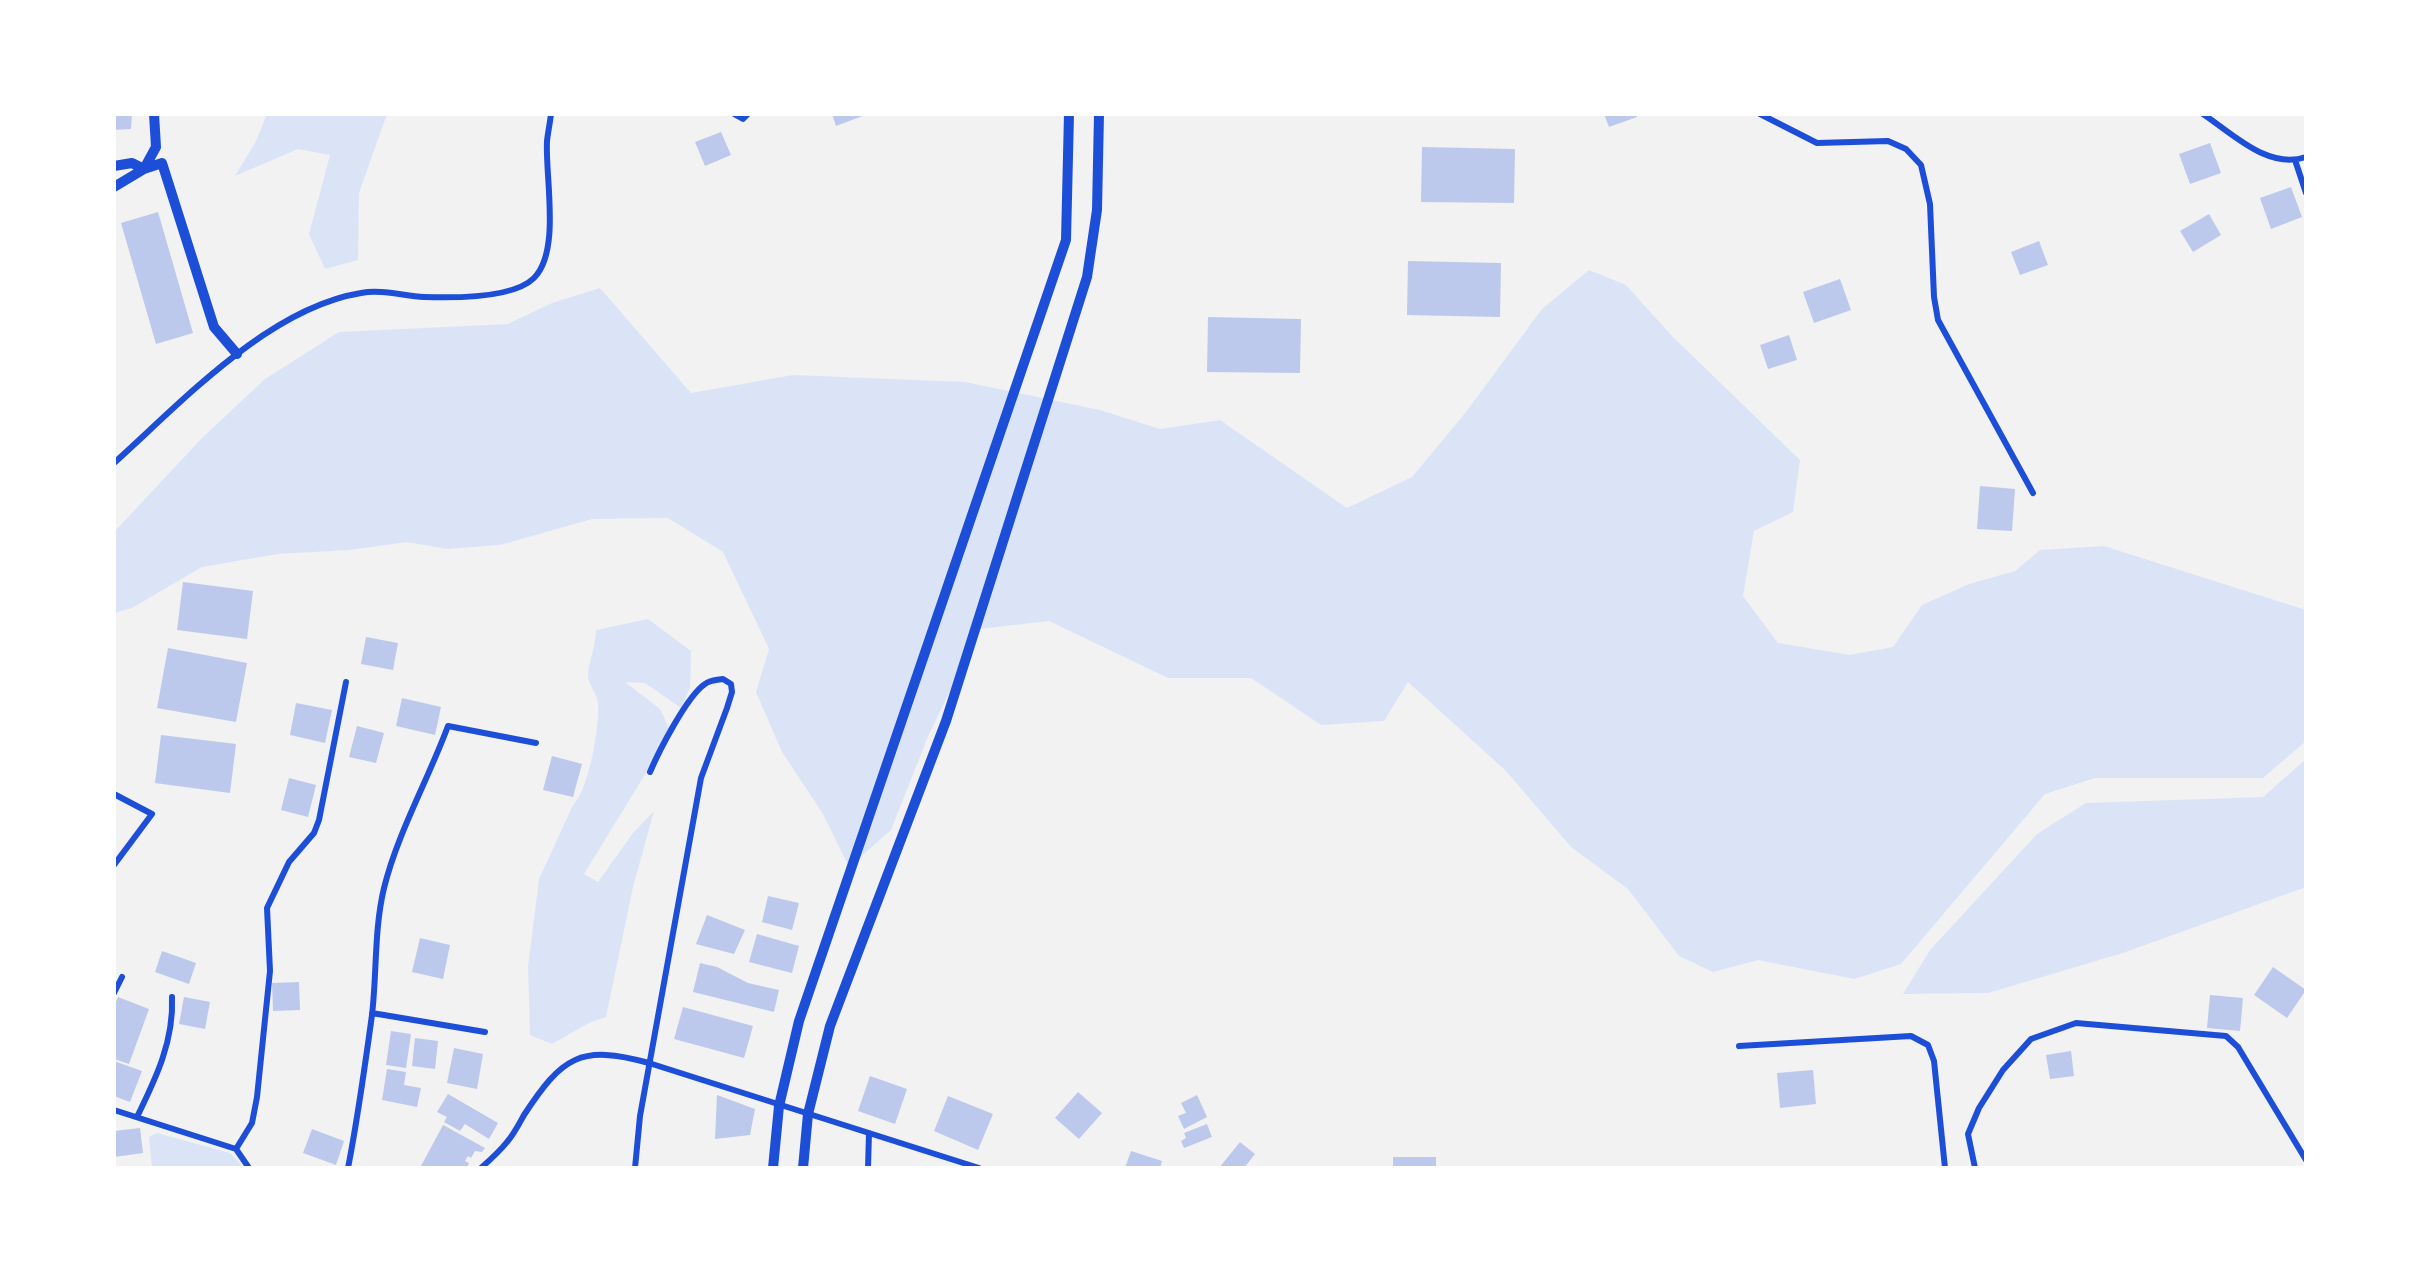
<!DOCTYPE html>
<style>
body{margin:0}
#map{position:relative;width:2420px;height:1282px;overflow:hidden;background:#f2f2f2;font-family:Poppins,sans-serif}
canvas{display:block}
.frame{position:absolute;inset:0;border:116px solid #fff;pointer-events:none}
</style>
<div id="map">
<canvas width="2420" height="1282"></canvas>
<div class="frame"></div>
</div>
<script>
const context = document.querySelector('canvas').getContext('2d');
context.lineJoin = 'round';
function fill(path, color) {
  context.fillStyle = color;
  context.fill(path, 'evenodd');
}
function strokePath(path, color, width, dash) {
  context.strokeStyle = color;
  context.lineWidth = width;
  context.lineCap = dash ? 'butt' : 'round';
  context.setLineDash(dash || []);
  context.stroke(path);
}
fill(new Path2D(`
 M267,114h120l-28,79 -1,67 -33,9 -16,-35 21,-79 -32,-6 -63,27 21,-35z
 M1589,270l37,15 46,51 128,124 -7,52 -39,19 -11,65 35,47 72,12 43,-8 29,-42 47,-21 46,-13 25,-21 64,-4 202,64v131l-43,37h-168l-50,16 -144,170 -47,15 -96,-19 -45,12 -34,-16 -51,-67 -57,-42 -65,-76 -98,-89 -24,39 -63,4 -70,-47h-83l-119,-57 -69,8 -51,105 -38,96 -42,37 -26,-53 -41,-62 -26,-60 13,-43 -46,-97 -55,-34 -76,1 -92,26 -53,4 -40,-7 -57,8 -72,4 -76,13 -70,41 -18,5v-81l89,-95 62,-58 74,-47 169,-8 44,-21 48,-15 91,105 102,-18 172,7 135,28 60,19 60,-9 127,88 65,-31 54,-65 76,-103z
 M648,619l43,32 -1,37 -9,20 -36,-25 -20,-1 35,27 11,23 -87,142 14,8 35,-49 21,-22 -21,76 -27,130 -17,6 -37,21 -22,-9 -2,-69 11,-87 34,-74c16,-15 27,-81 25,-103 -1,-9 -10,-17 -10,-26 1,-16 8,-30 8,-46z
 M2306,759v128l-183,66 -135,40 -85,1 27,-44 107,-116 49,-31 177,-6z
 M157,1133l73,20 14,15h-92l-3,-31z`), '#dbe4f7');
fill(new Path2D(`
 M114,114h18l-1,15 -17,1z
 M832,114h36l-32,12z
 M1604,114h32l1,3 -28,10z
 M721,132l10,23 -26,11 -10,-24z
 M2210,143l11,30 -31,11 -11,-30z
 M1422,147l93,2 -1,54 -93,-1z
 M2291,187l11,30 -31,12 -11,-31z
 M158,212l35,121 -37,11 -35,-121z
 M2209,214l12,21 -28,17 -13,-21z
 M2039,241l9,24 -28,10 -9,-23z
 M1408,261l93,2 -1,54 -93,-2z
 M1840,279l11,31 -37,13 -11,-31z
 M1208,317l93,2 -1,54 -93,-1z
 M1789,335l8,25 -29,9 -8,-24z
 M1980,486l35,3 -3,42 -35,-2z
 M183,582l70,9 -6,48 -70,-9z
 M366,637l32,6 -5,27 -32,-6z
 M168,648l79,15 -11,59 -79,-14z
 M402,698l39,9 -6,28 -39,-9z
 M296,703l36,7 -7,33 -35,-8z
 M357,726l27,7 -8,30 -27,-6z
 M161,735l75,9 -6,49 -75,-10z
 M552,756l30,8 -9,33 -30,-7z
 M289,778l27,7 -8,32 -27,-7z
 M768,896l31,7 -7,27 -30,-8z
 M707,915l38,15 -11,24 -38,-10z
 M757,934l42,12 -7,27 -43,-11z
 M420,938l30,7 -7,34 -31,-7z
 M162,951l34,12 -7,21 -34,-12z
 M700,963l17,4 31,16 31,7 -5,22 -81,-20z
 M2273,967l33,23 -19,28 -33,-23z
 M299,982l1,28 -27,1 -1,-28z
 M2210,995l33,3 -3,33 -33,-3z
 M118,997l31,12 -20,55 -15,-5v-52z
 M184,997l26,5 -5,27 -26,-5z
 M683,1007l70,19 -9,32 -70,-19z
 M391,1031l20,3 -5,34 -20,-3z
 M415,1038l23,3 -3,28 -23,-3z
 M454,1048l29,6 -6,35 -30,-6z
 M2071,1051l3,25 -24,3 -4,-24z
 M114,1061l28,10 -12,31 -16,-6z
 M387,1069l19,3 -2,13 17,3 -4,19 -35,-7z
 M1813,1070l3,34 -36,4 -3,-35z
 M870,1076l37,13 -12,35 -37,-13z
 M1078,1092l24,21 -23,26 -24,-21z
 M448,1094l50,29 -9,16 -24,-15 -5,7 -16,-9 3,-5 -10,-5z
 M717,1095l38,14 -5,26 -35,4z
 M1197,1095l10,22 -23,12 -6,-13 8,-3 -5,-10z
 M948,1096l45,18 -15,36 -44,-19z
 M1207,1124l5,13 -28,11 -3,-7 5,-3 -2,-5z
 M443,1125l42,23 -3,4 -7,-1 -4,7 -3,-2 -3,5 4,2 -2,5h-41l-5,-2z
 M140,1128l3,25 -29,4v-26z
 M312,1129l32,12 -8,24 -33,-12z
 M1240,1142l15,12 -11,14h-25z
 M1131,1151l31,10 -2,7h-35z
 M1393,1157h43v11h-43z`), '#bdc9ec');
strokePath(new Path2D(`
 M734,114l9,5 5,-5
 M1760,114l57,29 71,-2 18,8 15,16 9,39 4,93 4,23 95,173
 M2203,114c30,20 65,56 103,43
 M2295,160l11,33
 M114,463c67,-60 154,-155 247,-170 20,-4 43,3 63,4 29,1 89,2 110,-19 27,-27 11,-101 13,-137 1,-9 3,-18 4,-27
 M114,794l38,20 -38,51
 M114,993l8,-16
 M372,1013l113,19
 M1739,1046l172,-10 17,9 6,16 11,107
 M114,1110l122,39 13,19
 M137,1117c19,-39 37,-76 35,-120
 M236,1149l16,-26 5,-26 13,-126 -3,-63 22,-46 25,-29 5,-13 27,-138
 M348,1168c10,-51 17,-102 24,-153 5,-43 2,-85 12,-127 14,-56 44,-108 64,-162l88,17
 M481,1168c9,-8 18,-16 26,-26 7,-8 12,-18 17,-27 38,-58 56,-71 125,-52l330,105
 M635,1168l5,-52 61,-338 26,-70 5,-16 -1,-8 -8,-5c-6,1 -13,1 -18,5 -18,12 -46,67 -55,88
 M868,1168l1,-35
 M1975,1168l-7,-34 11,-26 24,-38 28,-31 45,-16 150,13 12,11 68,113`), '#1d4ed8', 6);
strokePath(new Path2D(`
 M114,166l18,-3 12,6
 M144,169l12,-22 -2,-33
 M114,187l30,-18 18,-6 52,164 23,27`), '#1d4ed8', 10);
strokePath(new Path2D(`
 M773,1168l6,-62 20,-85 267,-781 3,-126
 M803,1168l5,-54 22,-88 116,-305 141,-444 10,-67 2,-96`), '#1d4ed8', 10);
</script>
